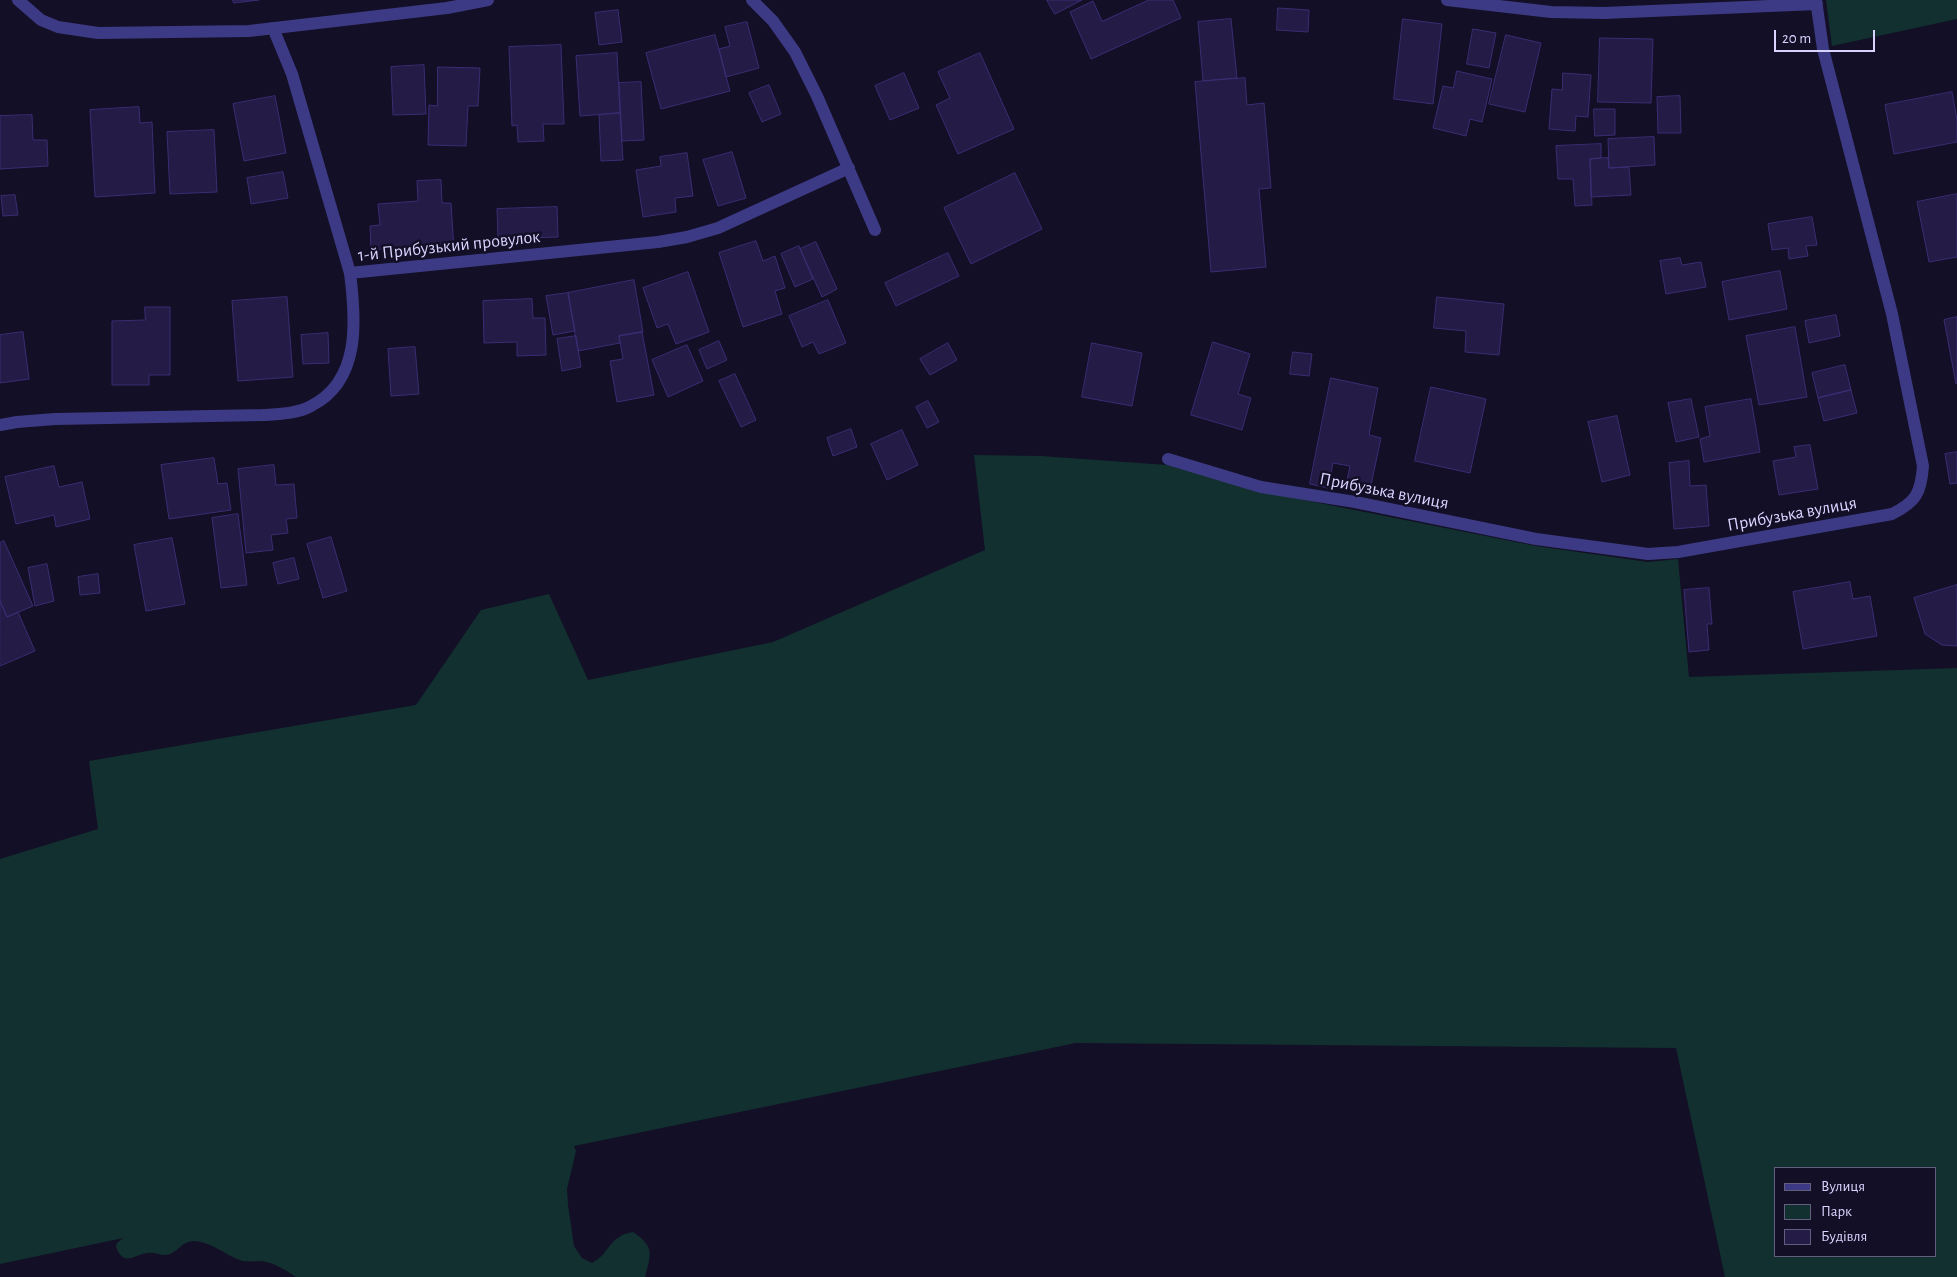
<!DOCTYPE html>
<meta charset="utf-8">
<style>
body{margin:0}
#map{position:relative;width:1957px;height:1277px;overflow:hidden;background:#130f26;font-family:"Alegreya Sans",sans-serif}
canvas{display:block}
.legend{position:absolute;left:1774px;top:1167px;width:162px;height:90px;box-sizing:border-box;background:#130f26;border:1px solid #625e7d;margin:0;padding:6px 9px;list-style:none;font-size:15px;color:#d9d4ff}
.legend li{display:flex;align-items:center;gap:10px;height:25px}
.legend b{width:25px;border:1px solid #625e7d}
.scale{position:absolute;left:1774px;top:30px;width:101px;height:22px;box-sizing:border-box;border:2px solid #d9d4ff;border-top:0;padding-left:6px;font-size:15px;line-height:18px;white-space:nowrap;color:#d9d4ff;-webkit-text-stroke:4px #130f26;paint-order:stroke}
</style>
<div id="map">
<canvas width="1957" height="1277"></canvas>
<ul class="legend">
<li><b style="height:6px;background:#3d3a85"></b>Вулиця</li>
<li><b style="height:14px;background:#12302f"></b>Парк</li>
<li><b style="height:14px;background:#241b47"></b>Будівля</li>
</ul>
<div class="scale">20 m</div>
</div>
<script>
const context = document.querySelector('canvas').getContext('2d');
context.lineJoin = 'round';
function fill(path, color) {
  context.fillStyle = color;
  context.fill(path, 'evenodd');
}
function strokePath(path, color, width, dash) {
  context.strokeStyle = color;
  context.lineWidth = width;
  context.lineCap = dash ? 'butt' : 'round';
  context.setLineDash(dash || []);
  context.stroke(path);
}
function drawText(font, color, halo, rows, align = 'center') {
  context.font = font + ' "Alegreya Sans",sans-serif';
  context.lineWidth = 5;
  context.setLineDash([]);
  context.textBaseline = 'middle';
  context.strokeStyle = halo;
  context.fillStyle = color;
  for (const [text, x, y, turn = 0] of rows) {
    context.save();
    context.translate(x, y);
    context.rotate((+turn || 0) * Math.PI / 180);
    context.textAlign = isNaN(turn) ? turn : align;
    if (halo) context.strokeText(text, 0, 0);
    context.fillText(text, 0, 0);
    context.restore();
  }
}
fill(new Path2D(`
 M1826,0h131v19l-125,27z
 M974,455l67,1 126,9 92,26 277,55 112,16 30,-3 11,118 268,-9v609h-232l-49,-229 -600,-5 -502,103 2,5 -9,38 1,16 6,41 8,12 10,5c19,-10 16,-27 41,-31 22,15 18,22 12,45h-349c-10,-7 -22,-14 -34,-16 -7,0 -13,1 -19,0 -17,-5 -32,-20 -50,-20 -11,1 -14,9 -23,13 -6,3 -12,-1 -18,-1 -15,-2 -27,17 -36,-6l1,-4 6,-5 -123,26v-405l98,-30 -9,-68 327,-56 65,-95 68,-16 39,86 185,-38 212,-92zM1776,1168h160v88h-160z`), '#12302f');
const building = new Path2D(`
 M233,0h26l-25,3z
 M1047,0h35l-27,14z
 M1149,0h24l8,18 -90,41 -21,-47 23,-11 9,20z
 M1278,8l31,2 -1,22 -31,-2z
 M618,10l4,32 -23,3 -4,-32z
 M1231,19l6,59 -34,3 -5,-59z
 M1403,19l39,5 -9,80 -39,-5z
 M747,22l12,46 -33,9 -7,-28 11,-3 -5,-19z
 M1473,29l23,4 -7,35 -22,-4z
 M715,35l15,56 -69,18 -15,-56z
 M1506,35l35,8 -16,69 -36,-8z
 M1600,38l53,1 -2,64 -53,-1z
 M561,45l3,79h-21l1,17 -26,1 -1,-17 -5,1 -3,-79z
 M617,53l3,60 -40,3 -4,-60z
 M980,53l34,76 -56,25 -22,-49 14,-7 -12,-26z
 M424,65l2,49 -33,1 -2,-48z
 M438,67l42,1 -2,38h-10l-2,40 -38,-1 1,-40 8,1z
 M1457,71l35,8 -10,43 -12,-3 -4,17 -33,-8 10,-42 10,2z
 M904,73l15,35 -29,12 -15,-34z
 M1563,73l28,2 -3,42 -12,-1 -1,15 -26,-2 3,-40 10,1z
 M1245,78l2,27 17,-2 7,85 -12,1 7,78 -55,5 -16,-190z
 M641,82l3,58 -22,1 -3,-58z
 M769,85l12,29 -19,8 -13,-29z
 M1952,92l5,28v22l-63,12 -9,-49z
 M275,96l11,57 -42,8 -11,-57z
 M1680,96l1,37h-23l-1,-36z
 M139,107l1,16 12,-1 3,71 -60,4 -5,-87z
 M1594,109h21v26l-20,1z
 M620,113l3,47 -22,1 -2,-46z
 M32,115l1,25h14l1,26 -48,3v-53z
 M214,130l3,62 -47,2 -3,-62z
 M1654,137l1,28 -46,3 -1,-29z
 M1601,144v14l-11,1 2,46 -17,1 -2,-27h-15l-2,-33z
 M732,152l14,46 -28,8 -15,-46z
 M687,153l6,43 -18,2 1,14 -33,5 -7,-47 25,-4 -1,-9z
 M1608,158l1,10 20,-1 2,28 -40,2 -1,-38z
 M283,172l5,26 -37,6 -4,-26z
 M1015,173l27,56 -71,35 -27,-56z
 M441,180l1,23h9l3,47 -71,5v-6l-12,1 -1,-24 10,-1 -2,-21 40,-3 -1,-20z
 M1957,194v63l-28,5 -12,-60z
 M15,195l3,20 -15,1 -2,-20z
 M557,207l1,30 -60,2 -1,-30z
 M1812,217l5,28 -11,1 2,10 -19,3 -1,-11 -16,2 -4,-26z
 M756,241l7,20 12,-5 10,32 -10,3 7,23 -39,13 -24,-74z
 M816,242l21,47 -15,8 -22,-48z
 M799,246l14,33 -18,8 -14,-33z
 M948,253l11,23 -63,30 -11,-23z
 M1680,258l2,7 19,-3 5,25 -40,7 -6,-33z
 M1780,271l7,38 -58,11 -7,-38z
 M688,272l21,60 -33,12 -8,-20 -11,4 -14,-40z
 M634,280l9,52 -24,4 1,7 -42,8 -10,-58z
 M568,293l7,38 -22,4 -7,-39z
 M287,297l6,80 -55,4 -6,-80z
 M1437,297l67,7 -5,51 -34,-3 1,-21 -32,-3z
 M532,299l1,19h12l1,37 -29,1v-14l-33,1 -1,-42z
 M828,300l18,43 -27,11 -6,-12 -11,5 -13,-31z
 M145,307h25v68h-21v10h-37v-64l33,-1z
 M1836,315l4,21 -31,7 -4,-22z
 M1957,317v66l-1,1 -12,-64z
 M1795,327l12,70 -48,8 -13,-69z
 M23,332l6,47 -29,4v-48z
 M642,332l12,63 -37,7 -7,-41 13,-2 -4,-23z
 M328,333l1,30 -26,1 -2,-29z
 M576,336l5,31 -19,4 -5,-32z
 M719,341l8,19 -20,9 -8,-19z
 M1213,342l37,12 -12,40 13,4 -9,32 -51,-15z
 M948,343l9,17 -27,15 -10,-16z
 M1092,343l50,10 -10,53 -50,-9z
 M687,345l16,36 -35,16 -16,-37z
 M415,347l4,47 -28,2 -3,-47z
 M1293,352l19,2 -3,22 -19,-2z
 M1845,365l6,25 -33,8 -6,-25z
 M735,374l21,46 -15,7 -22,-46z
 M1331,378l47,10 -9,47 12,3 -10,47 -24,-5 3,-14 -17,-3 -5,25 -18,-4z
 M1431,387l55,12 -16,74 -55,-12z
 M1851,390l6,23 -33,8 -6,-23z
 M1691,399l8,38 -23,5 -8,-39z
 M1751,399l9,53 -56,10 -4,-23 10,-3 -5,-29z
 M928,401l11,21 -12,6 -11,-21z
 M1617,416l13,59 -28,7 -14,-60z
 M851,429l6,18 -24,9 -6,-18z
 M902,430l16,35 -31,15 -16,-36z
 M1810,445l8,44 -39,6 -6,-34 23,-4 -2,-10z
 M1957,452v31l-7,1 -5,-30z
 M214,458l4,26 9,-1 4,27 -62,9 -8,-54z
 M1689,461l1,25 16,-1 3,41 -35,3 -5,-66z
 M274,465l2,20 18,-1 3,34 -11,1 2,14 -17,2 2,15 -27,3 -8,-84z
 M54,466l5,21 23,-5 8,37 -34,8 -2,-12 -38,9 -11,-47z
 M238,514l9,71 -26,3 -9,-70z
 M331,537l16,54 -24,7 -16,-54z
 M172,538l13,66 -39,7 -12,-66z
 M4,541l29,65 -26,11 -7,-16v-58z
 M294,558l5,21 -21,5 -5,-21z
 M47,564l7,37 -19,5 -7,-38z
 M98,574l2,19 -20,2 -2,-18z
 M1850,582l3,17 17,-3 7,40 -74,13 -10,-57z
 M1957,585v61l-15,-1 -17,-11 -11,-36z
 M1709,588l3,36h-5l2,26 -20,2 -5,-62z
 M0,601l7,16 11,-5 17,39 -35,15z`);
fill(building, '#241b47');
strokePath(building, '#3b2d73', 1);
strokePath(new Path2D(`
 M273,28l19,46 58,199`), '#3d3a85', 12);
strokePath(new Path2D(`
 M18,0l23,20 17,7 40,6 151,-2 198,-23 41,-8
 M752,0l21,21 22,31 22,44 58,134
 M1447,0l104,12 53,1 213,-9
 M0,425l17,-3 38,-3 208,-4c15,-1 34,-1 48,-9 50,-25 45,-86 39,-133l308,-31 29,-5 31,-9 131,-60
 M1168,459l93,28 94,15 181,37 112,15 30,-2 214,-38c24,-12 29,-21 31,-48l-31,-152 -69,-265 -7,-49`), '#3d3a85', 12);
drawText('18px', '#d9d4ff', '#130f26', [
 ["1-й Прибузький провулок",449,246,-6],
 ["Прибузька вулиця",1384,491,11],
 ["Прибузька вулиця",1792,514,-10]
]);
</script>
